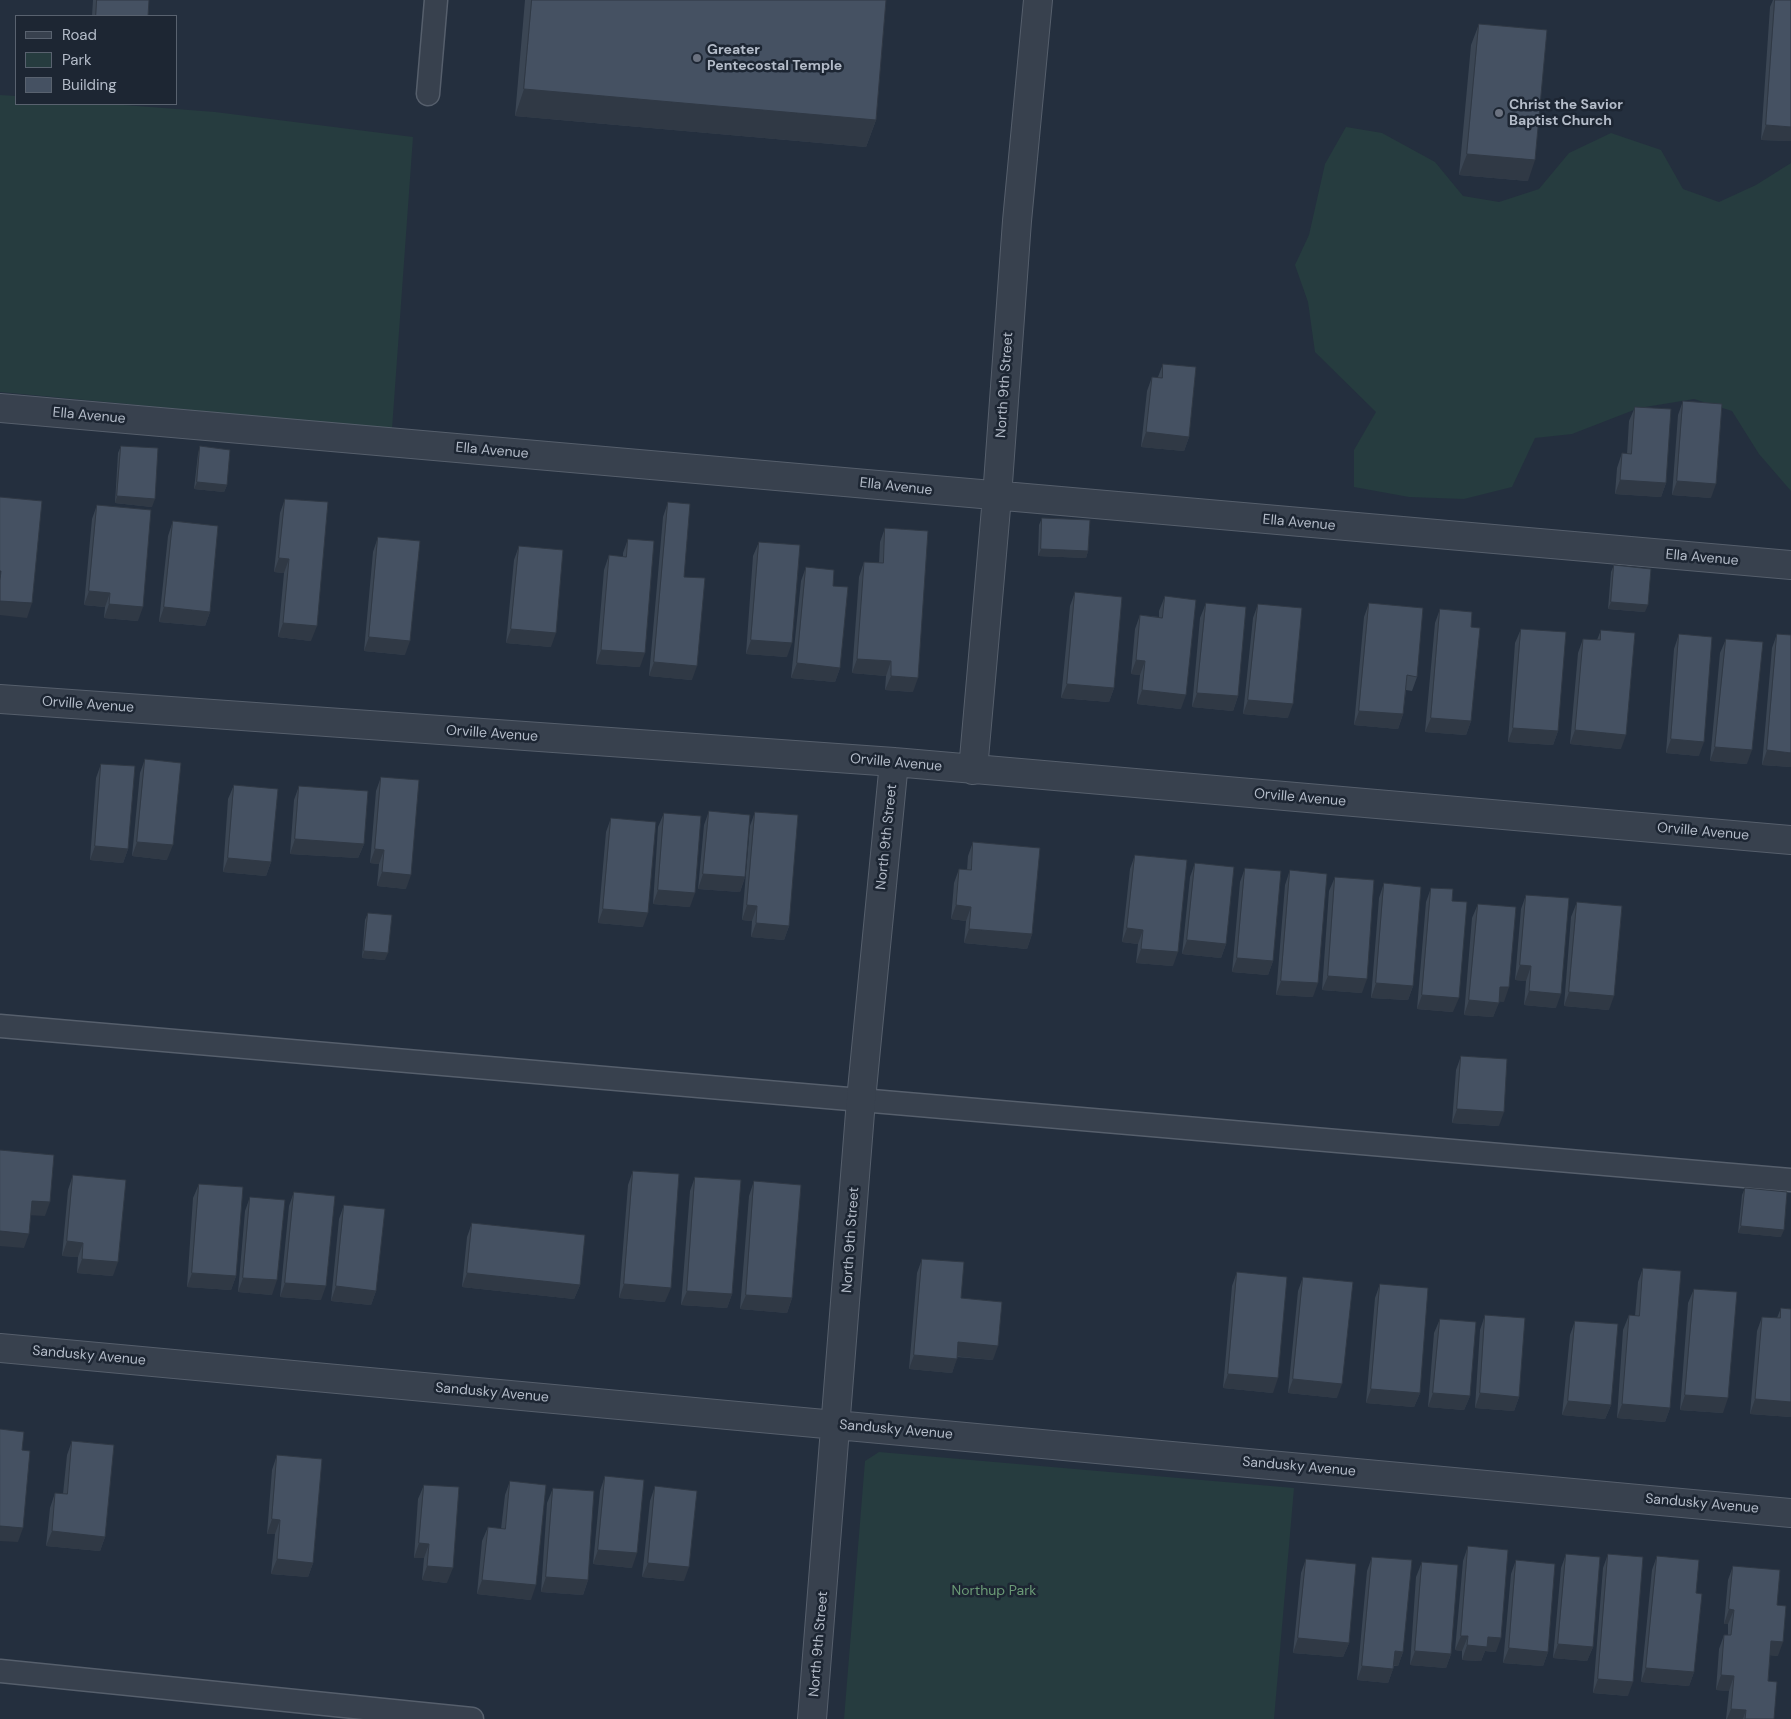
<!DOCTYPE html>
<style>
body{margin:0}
#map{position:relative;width:1791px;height:1719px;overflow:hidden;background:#242f3e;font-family:"DM Sans",sans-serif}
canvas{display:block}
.legend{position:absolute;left:15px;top:15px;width:162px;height:90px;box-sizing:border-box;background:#1d2633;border:1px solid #59626f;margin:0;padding:6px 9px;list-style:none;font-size:15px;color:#b4bcc9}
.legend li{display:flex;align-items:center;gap:10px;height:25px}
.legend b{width:25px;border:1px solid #59626f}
</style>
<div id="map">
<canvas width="1791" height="1719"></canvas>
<ul class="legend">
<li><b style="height:6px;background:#38414e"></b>Road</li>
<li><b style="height:14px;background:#263c3f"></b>Park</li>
<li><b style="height:14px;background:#455162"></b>Building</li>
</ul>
</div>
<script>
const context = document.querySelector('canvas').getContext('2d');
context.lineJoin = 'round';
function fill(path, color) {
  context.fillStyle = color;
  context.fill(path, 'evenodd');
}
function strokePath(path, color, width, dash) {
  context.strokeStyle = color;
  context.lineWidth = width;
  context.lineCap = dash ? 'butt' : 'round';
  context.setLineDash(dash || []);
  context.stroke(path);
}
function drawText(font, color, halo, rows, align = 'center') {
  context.font = font + ' "DM Sans",sans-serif';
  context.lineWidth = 5;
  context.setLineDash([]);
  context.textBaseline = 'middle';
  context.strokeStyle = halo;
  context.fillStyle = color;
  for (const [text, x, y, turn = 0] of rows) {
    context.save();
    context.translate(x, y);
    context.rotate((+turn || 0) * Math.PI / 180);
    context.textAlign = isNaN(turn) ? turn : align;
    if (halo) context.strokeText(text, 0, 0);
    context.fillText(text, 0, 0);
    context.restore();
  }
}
fill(new Path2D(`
 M0,95l16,1v8h95l104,8 198,25 -21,292 -392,-37z
 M1346,127l36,6 53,29 28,34 36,6 40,-13 30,-36 42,-20 50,17 22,39 36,13 37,-17 35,-22v328l-32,-37 -27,-43 -38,-12 -55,9 -67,26 -37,4 -23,49 -48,12 -55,-2 -55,-10v-37l22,-38 -61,-60 -7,-50 -13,-37 14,-30 16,-71z
 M879,1452l415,36 -20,231h-430l21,-258z`), '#263c3f');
const lane = new Path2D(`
 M428,94l8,-94
 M0,1026l1791,154
 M0,1671l472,48`);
const street = new Path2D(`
 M0,408l1791,157
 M0,699l894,63 897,78
 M973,770l24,-273 20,-276 21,-221
 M0,1348l1791,165
 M812,1719l49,-619 33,-338`);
strokePath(lane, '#565f6c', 25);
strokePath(street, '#565f6c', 30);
strokePath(lane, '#38414e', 22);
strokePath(street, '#38414e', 28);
fill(new Path2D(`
 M93,0h56l-1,16h-56z
 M525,0h361l-10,120 -10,27 -351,-31z
 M1773,0h18v141l-30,-1 9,-133z
 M1479,24l49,157 -69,-6 12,-130z
 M1163,364l26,73 -5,14 -43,-4 6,-56 5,-14h6z
 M1683,401l28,97 -39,-3 6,-80z
 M1635,407l31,76 -5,14 -46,-3 2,-26 5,-15 5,1 2,-33z
 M121,446l31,61 -37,-4 3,-50z
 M200,446l27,39 -3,7 -30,-3 4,-35z
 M285,499l26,142 -33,-4 6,-64 -10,-1 6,-59z
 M668,502l16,75 8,103 -43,-4 14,-159z
 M97,505l41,116 -34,-3 1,-11 -21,-2 8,-86z
 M1042,518l46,33 -2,7 -48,-2 1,-31z
 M173,521l37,91 -5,14 -46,-4 9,-86z
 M885,528l28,164 -28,-2 1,-14 -34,-3 7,-96 5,-15 15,1 1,-21z
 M378,537l27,118 -41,-4 9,-99z
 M628,539l12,128 -44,-3 8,-94 5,-15 14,2v-4z
 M759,542l28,115 -41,-3 7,-98z
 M519,546l32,101 -45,-4 8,-83z
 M1614,565l31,47 -37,-3 3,-37z
 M806,567l27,19 7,82 -5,14 -44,-4 10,-97z
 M1075,592l39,96 -5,14 -48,-4 9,-92z
 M1165,596l16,113 -44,-5 3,-29 -9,-1 4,-45 5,-14 19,2v-6z
 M1206,603l32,93 -5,15 -41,-4 8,-89z
 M1369,603l48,74 -5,14 -6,-1 -3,24 -5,15 -44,-4 10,-108z
 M1258,604l30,114 -45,-4 10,-96z
 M1440,609l31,18v94l-5,14 -41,-3 10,-109z
 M1521,629l37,102 -5,14 -45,-3 7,-99z
 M1601,630l20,119 -51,-5 8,-91 5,-14 14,1z
 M1679,634l20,122 -33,-3 8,-104z
 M1777,634l14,133 -29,-2 10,-117z
 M1726,639l21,125 -37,-3 10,-108z
 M145,759l22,101 -35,-4 8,-83z
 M101,764l27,85 -5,14 -33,-3 6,-82z
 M381,777l25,112 -29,-3 2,-22 -9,-1 6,-72z
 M234,785l37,77 -5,14 -43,-4 5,-73z
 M299,786l65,58 -6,14 -68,-4 4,-54z
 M709,811l36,66 -5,15 -42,-3 6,-64z
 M755,812l34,114 -5,14 -33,-3 1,-16 -10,-1 8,-94z
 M664,813l26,94 -37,-3 5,-77z
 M611,818l32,109 -45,-4 8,-91z
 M973,842l59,92 -5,15 -63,-6 2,-22 -15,-2 3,-36 5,-14 8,1 1,-14z
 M1135,855l38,111 -37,-3 2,-19 -16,-2 8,-73z
 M1195,863l31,81 -5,14 -39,-4 8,-77z
 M1245,868l28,93 -5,14 -36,-3 8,-90z
 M1290,870l23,127 -37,-2 9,-110z
 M1335,877l27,116 -40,-3 7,-99z
 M1384,883l29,103 -5,14 -37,-2 8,-100z
 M1431,888l21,13 1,111 -36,-3 9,-107z
 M1526,895l30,113 -32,-3 2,-24 -11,-1 6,-71z
 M1577,902l32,108 -45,-4 7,-89z
 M1478,904l26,98 -5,-1 -6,16 -29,-2 8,-97z
 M368,913l17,47 -23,-2 3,-38z
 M1461,1056l38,70 -47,-3 4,-53z
 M633,1171l32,131 -46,-4 9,-113z
 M73,1175l40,101 -36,-3 1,-16 -16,-1 6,-66z
 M695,1177l37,117 -5,14 -46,-3 9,-114z
 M754,1181l38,117 -5,15 -47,-4 9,-113z
 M199,1184l37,92 -5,14 -44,-3 6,-89z
 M1745,1188l36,49 -43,-4 4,-38z
 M294,1192l27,108 -41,-3 9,-91z
 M250,1197l22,98 -34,-3 7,-81z
 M344,1205l32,86 -5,14 -40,-4 8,-82z
 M472,1223l108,62 -6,14 -112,-12 5,-50z
 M922,1259l39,39 32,62 -36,-3 -5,16 -43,-4 8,-96z
 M1643,1268l27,140 -5,14 -48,-4 6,-88 6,-15 6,1 3,-34z
 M1237,1272l36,121 -50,-5 9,-102z
 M1303,1277l34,121 -49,-5 10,-102z
 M1380,1284l40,109 -6,14 -48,-4 9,-105z
 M1694,1289l29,124 -43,-3 8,-107z
 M1781,1308l10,1v108l-41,-3 7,-83 5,-14 15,1z
 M1485,1315l34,82 -5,14 -39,-3 5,-78z
 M1440,1319l30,77 -6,14 -36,-3 6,-74z
 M1575,1321l36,84 -6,14 -43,-4 8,-80z
 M72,1441l33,96 -5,14 -54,-5 4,-38 5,-15 8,1 4,-39z
 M277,1455l36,108 -5,14 -37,-3 4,-40h-8l5,-64z
 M605,1476l27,92 -39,-4 7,-73z
 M510,1481l21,119 -54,-6 5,-53 6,-14 13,2 4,-34z
 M424,1485l23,98 -25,-3 2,-22h-10l4,-59z
 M655,1486l29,95 -42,-4 8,-76z
 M553,1488l35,92 -5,15 -42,-3 6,-89z
 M1468,1546l28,106 -11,-1 -4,10 -19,-1v-9l-7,-1 8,-89z
 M1566,1554l27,93 -6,14 -34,-3 8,-90z
 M1608,1554l20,142 -35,-3 10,-125z
 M1657,1556l37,116 -5,14 -48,-4 11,-112z
 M1372,1557l31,95 -5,14h-4l-6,17 -31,-3 10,-109z
 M1306,1559l43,84 -6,14 -50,-4 8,-80z
 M1516,1560l32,92 -5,14 -40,-3 8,-89z
 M1422,1562l29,92 -5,14 -36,-3 6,-88z
 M1733,1566l44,39 1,51 -8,-1 -2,26 6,38h-48l3,-28 -13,-1 3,-41 5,-14h4v-11h-4l4,-44z`), '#3b4654');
fill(new Path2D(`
 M524,89l352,31 -10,27 -351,-31z
 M1766,125l25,2v14l-30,-1z
 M1467,154l68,6 -7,21 -69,-6z
 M1146,432l43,5 -5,14 -43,-4z
 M1620,480l46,3 -5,14 -46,-3z
 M1677,481l39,3 -5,14 -39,-3z
 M197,482l30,3 -3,7 -30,-3z
 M117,496l38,3 -3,8 -37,-4z
 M1041,549l47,2 -2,7 -48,-2z
 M279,558l10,1 -5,14 -10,-1z
 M89,591l21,2 -5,14 -21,-2z
 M0,601l32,2 -5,15 -27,-3z
 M1611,602l37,3 -3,7 -37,-3z
 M109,604l34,3 -5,14 -34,-3z
 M164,607l46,5 -5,14 -46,-4z
 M283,623l34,3 -6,15 -33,-4z
 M511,629l45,4 -5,14 -45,-4z
 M369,637l41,4 -5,14 -41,-4z
 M751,640l41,3 -5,14 -41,-3z
 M601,650l44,3 -5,14 -44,-3z
 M857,659l34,2 -5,15 -34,-3z
 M1136,660l9,1 -5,14 -9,-1z
 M654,662l43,4 -5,14 -43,-4z
 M797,663l43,5 -5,14 -44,-4z
 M891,676l27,2 -5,14 -28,-2z
 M1067,684l47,4 -5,14 -48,-4z
 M1142,690l44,5 -5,14 -44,-5z
 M1197,693l41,3 -5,15 -41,-4z
 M1248,700l45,4 -5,14 -45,-4z
 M1359,711l44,3 -5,15 -44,-4z
 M1431,718l40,3 -5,14 -41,-3z
 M1513,728l45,3 -5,14 -45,-3z
 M1575,730l51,5 -5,14 -51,-5z
 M1671,739l33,3 -5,14 -33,-3z
 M1715,747l37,3 -5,14 -37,-3z
 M1767,750l24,3v14l-29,-2z
 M295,839l69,5 -6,14 -68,-4z
 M137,842l36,3 -6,15 -35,-4z
 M95,846l33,3 -5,14 -33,-3z
 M375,849l9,1 -5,14 -9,-1z
 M228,858l43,4 -5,14 -43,-4z
 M382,872l29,3 -5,14 -29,-3z
 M703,874l42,3 -5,15 -42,-3z
 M658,890l37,3 -5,14 -37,-3z
 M747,905l10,1 -5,15 -10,-1z
 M956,905l15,2 -5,14 -15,-2z
 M603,909l45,4 -5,14 -45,-4z
 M756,923l33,3 -5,14 -33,-3z
 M1127,928l16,2 -5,14 -16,-2z
 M969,929l63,5 -5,15 -63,-6z
 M1187,940l39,4 -5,14 -39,-4z
 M1141,949l37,3 -5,14 -37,-3z
 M364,951l24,2 -3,7 -23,-2z
 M1237,958l36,3 -5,14 -36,-3z
 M1520,965l11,1 -5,15 -11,-1z
 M1328,976l39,3 -5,14 -40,-3z
 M1281,981l37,2 -5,14 -37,-2z
 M1376,983l37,3 -5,14 -37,-2z
 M1500,987h9l-5,15 -9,-1z
 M1529,991l32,3 -5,14 -32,-3z
 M1569,992l45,4 -5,14 -45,-4z
 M1422,995l37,3 -6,14 -36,-3z
 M1469,1000l30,3 -6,14 -29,-2z
 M1457,1109l47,3 -5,14 -47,-3z
 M32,1201l18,1 -5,14 -18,-1z
 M1741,1226l43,4 -3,7 -43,-4z
 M0,1231l29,3 -5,14 -24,-2z
 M67,1241l16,2 -5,14 -16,-1z
 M82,1259l36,3 -5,14 -36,-3z
 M192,1273l44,3 -5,14 -44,-3z
 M467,1273l113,12 -6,14 -112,-12z
 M243,1278l34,2 -5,15 -34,-3z
 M285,1283l41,3 -5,14 -41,-3z
 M624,1284l47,4 -6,14 -46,-4z
 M336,1286l40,5 -5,14 -40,-4z
 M687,1291l45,3 -5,14 -46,-3z
 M746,1295l46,3 -5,15 -47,-4z
 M958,1342l40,4 -5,14 -40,-4z
 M914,1355l43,4 -5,14 -43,-4z
 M1228,1374l50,4 -5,15 -50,-5z
 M1293,1379l49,5 -5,14 -49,-5z
 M1371,1389l49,4 -6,14 -48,-4z
 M1433,1393l37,3 -6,14 -36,-3z
 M1480,1393l39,4 -5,14 -39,-3z
 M1685,1395l43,3 -5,15 -43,-3z
 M1755,1399l36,3v15l-41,-3z
 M1568,1401l43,4 -6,14 -43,-4z
 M1622,1404l48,4 -5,14 -48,-4z
 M272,1519l8,1 -5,14h-8z
 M0,1526l23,2 -5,14 -18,-1z
 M52,1531l53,6 -5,14 -54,-5z
 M419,1543l10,1 -5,14h-10z
 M598,1550l39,3 -5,15 -39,-4z
 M277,1559l36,4 -5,14 -37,-3z
 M648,1563l41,4 -5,14 -42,-4z
 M427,1566l26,2 -6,15 -25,-3z
 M546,1577l42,3 -5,15 -42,-3z
 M482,1580l54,5 -5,15 -54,-6z
 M1729,1609l5,1 -6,14h-4z
 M1461,1636h7l-6,15 -7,-1z
 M1488,1637l13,1 -5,14 -11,-1 -4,10 -19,-1 5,-15z
 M1298,1638l51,5 -6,14 -50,-4z
 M1771,1641l12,1 -5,14 -12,-1z
 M1558,1644l35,3 -6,14 -34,-3z
 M1509,1648l39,4 -5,14 -40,-3z
 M1395,1651l8,1 -5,14 -8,-1z
 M1415,1651l36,3 -5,14 -36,-3z
 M1362,1666l31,3 -5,14 -31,-3z
 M1646,1668l48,4 -5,14 -48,-4z
 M1721,1675l13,1 -5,15 -13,-1z
 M1598,1679l35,3 -5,14 -35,-3z
 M1731,1709l15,1 -3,9h-16z`), '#303945');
const building = new Path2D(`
 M97,0h52l-1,16h-52z
 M532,0h354l-10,120 -352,-31z
 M1775,0h16v127l-25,-2z
 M1479,24l68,6 -12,130 -68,-6z
 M1163,364l33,3 -7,70 -43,-5 6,-55 10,1z
 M1683,401l39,3 -6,80 -39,-3z
 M1635,407l36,2 -5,74 -46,-3 2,-27 9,1z
 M121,446l37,2 -3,51 -38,-3z
 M200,446l30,4 -3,35 -30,-3z
 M0,497l42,4 -10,102 -32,-2v-21l1,-9h-1z
 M285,499l43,3 -11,124 -34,-3 6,-64 -10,-1z
 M668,502l22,2 -6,73 21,1 -8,88 -43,-4z
 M97,505l54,5 -8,97 -34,-3 1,-11 -21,-2z
 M1042,518l48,2 -2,31 -47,-2z
 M173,521l45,5 -8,86 -46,-5z
 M885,528l43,3 -10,147 -27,-2v-15l-34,-2 7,-97 19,1z
 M378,537l42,4 -10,100 -41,-4z
 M628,539l26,2 -9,112 -44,-3 8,-95 17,2z
 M759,542l41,3 -8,98 -41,-3z
 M519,546l44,4 -7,83 -45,-4z
 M1614,565l37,4 -3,36 -37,-3z
 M806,567l28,3 -1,16 15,1 -8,81 -43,-5z
 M1075,592l47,5 -8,91 -47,-4z
 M1165,596l31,4 -10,95 -44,-5 3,-29 -9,-1 4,-45 22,3z
 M1206,603l40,4 -8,89 -41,-3z
 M1369,603l54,5 -6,69 -10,-2 -4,39 -44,-3z
 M1258,604l44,4 -9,96 -45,-4z
 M1440,609l32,3 -1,15 9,1 -9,93 -40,-3z
 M1521,629l45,3 -8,99 -45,-3z
 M1601,630l34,3 -9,102 -51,-5 8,-91 17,1z
 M1679,634l33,3 -8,105 -33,-3z
 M1777,634l14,1v118l-24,-3z
 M1726,639l37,3 -11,108 -37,-3z
 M145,759l36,4 -8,82 -36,-3z
 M101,764l34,2 -7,83 -33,-3z
 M381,777l38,3 -8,95 -29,-3 2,-22 -9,-1z
 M234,785l44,4 -7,73 -43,-4z
 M299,786l69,5 -4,53 -69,-5z
 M709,811l41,4 -5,62 -42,-3z
 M755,812l43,3 -9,111 -33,-3 1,-17 -10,-1z
 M664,813l37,3 -6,77 -37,-3z
 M611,818l45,4 -8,91 -45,-4z
 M973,842l67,6 -8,86 -63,-5 2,-22 -15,-2 3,-36 12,1z
 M1135,855l52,5 -9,92 -37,-3 2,-19 -16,-2z
 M1195,863l39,4 -8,77 -39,-4z
 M1245,868l36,3 -8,90 -36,-3z
 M1290,870l37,4 -9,109 -37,-2z
 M1335,877l39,3 -7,99 -39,-3z
 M1384,883l37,4 -8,99 -37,-3z
 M1431,888l22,1 -1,12 15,1 -8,96 -37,-3z
 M1526,895l43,3 -8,96 -32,-3 2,-25 -11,-1z
 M1577,902l45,4 -8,90 -45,-4z
 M1478,904l38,3 -7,80h-9l-1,16 -30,-3z
 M368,913l24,2 -4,38 -24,-2z
 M1461,1056l46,3 -3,53 -47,-3z
 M0,1150l54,5 -4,47 -18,-1 -3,33 -29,-3z
 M633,1171l46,3 -8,114 -47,-4z
 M73,1175l53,5 -8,82 -36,-3 1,-16 -16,-2z
 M695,1177l46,3 -9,114 -45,-3z
 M754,1181l47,4 -9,113 -46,-3z
 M199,1184l44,3 -7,89 -44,-3z
 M1745,1188l42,4 -3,38 -43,-4z
 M294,1192l41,4 -9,90 -41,-3z
 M250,1197l35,3 -8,80 -34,-2z
 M344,1205l41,4 -9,82 -40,-5z
 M472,1223l113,12 -5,50 -113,-12z
 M922,1259l42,3 -3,36 41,4 -4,44 -40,-4 -1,17 -43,-4z
 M1643,1268l38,3 -11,137 -48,-4 7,-89 10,1z
 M1237,1272l50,5 -9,101 -50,-4z
 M1303,1277l50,5 -11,102 -49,-5z
 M1380,1284l48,4 -8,105 -49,-4z
 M1694,1289l43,3 -9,106 -43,-3z
 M1781,1308l10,1v93l-36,-3 7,-82 18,1z
 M1485,1315l40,3 -6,79 -39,-4z
 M1440,1319l36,3 -6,74 -37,-3z
 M1575,1321l43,3 -7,81 -43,-4z
 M0,1429l24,3 -2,18 8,1 -7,77 -23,-2z
 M72,1441l42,4 -9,92 -53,-6 3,-38 12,1z
 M277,1455l45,4 -9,104 -36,-4 3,-39 -8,-1z
 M605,1476l39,4 -7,73 -39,-3z
 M510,1481l36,4 -10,100 -54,-5 6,-53 17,2z
 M424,1485l35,2 -6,81 -26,-2 2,-22 -10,-1z
 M655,1486l42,5 -8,76 -41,-4z
 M553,1488l41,3 -6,89 -42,-3z
 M1468,1546l40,4 -7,88 -13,-1 -1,10 -20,-2 1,-9h-7z
 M1566,1554l34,3 -7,90 -35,-3z
 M1608,1554l35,3 -10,125 -35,-3z
 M1657,1556l42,4 -3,33 6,1 -8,78 -48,-4z
 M1372,1557l40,3 -9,92 -8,-1 -2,18 -31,-3z
 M1306,1559l50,5 -7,79 -51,-5z
 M1516,1560l39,4 -7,88 -39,-4z
 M1422,1562l36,3 -7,89 -36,-3z
 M1733,1566l47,4 -3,35 9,1 -3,36 -12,-1 -3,40 9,1 -3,37h-29l1,-9 -15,-1 3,-33 -13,-1 3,-40h7l3,-25 -5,-1z`);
fill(building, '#455162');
strokePath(building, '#303945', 1);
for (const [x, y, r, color] of [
 [697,58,5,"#6b7280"],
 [1499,113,5,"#6b7280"]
]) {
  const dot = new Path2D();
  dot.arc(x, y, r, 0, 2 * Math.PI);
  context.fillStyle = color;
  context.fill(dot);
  strokePath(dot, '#1d2633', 2);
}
drawText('bold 14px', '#b4bcc9', '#1d2633', [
 ["Greater",707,50],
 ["Pentecostal Temple",707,66],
 ["Christ the Savior",1509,105],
 ["Baptist Church",1509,121]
], 'left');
drawText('14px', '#b4bcc9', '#1d2633', [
 ["North 9th Street",1005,385,-86],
 ["Ella Avenue",89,416,5],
 ["Ella Avenue",492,451,5],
 ["Ella Avenue",896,487,6],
 ["Ella Avenue",1299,523,5],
 ["Ella Avenue",1702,558,5],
 ["Orville Avenue",88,705,4],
 ["Orville Avenue",492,734,4],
 ["Orville Avenue",896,763,5],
 ["Orville Avenue",1300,798,5],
 ["Orville Avenue",1703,832,5],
 ["North 9th Street",887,837,-84],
 ["North 9th Street",851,1240,-86],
 ["Sandusky Avenue",89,1356,5],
 ["Sandusky Avenue",492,1393,5],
 ["Sandusky Avenue",896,1430,5],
 ["Sandusky Avenue",1299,1467,5],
 ["Sandusky Avenue",1702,1504,5],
 ["North 9th Street",819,1644,-85]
]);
drawText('14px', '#6b9a76', '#1d2633', [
 ["Northup Park",994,1591]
]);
</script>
